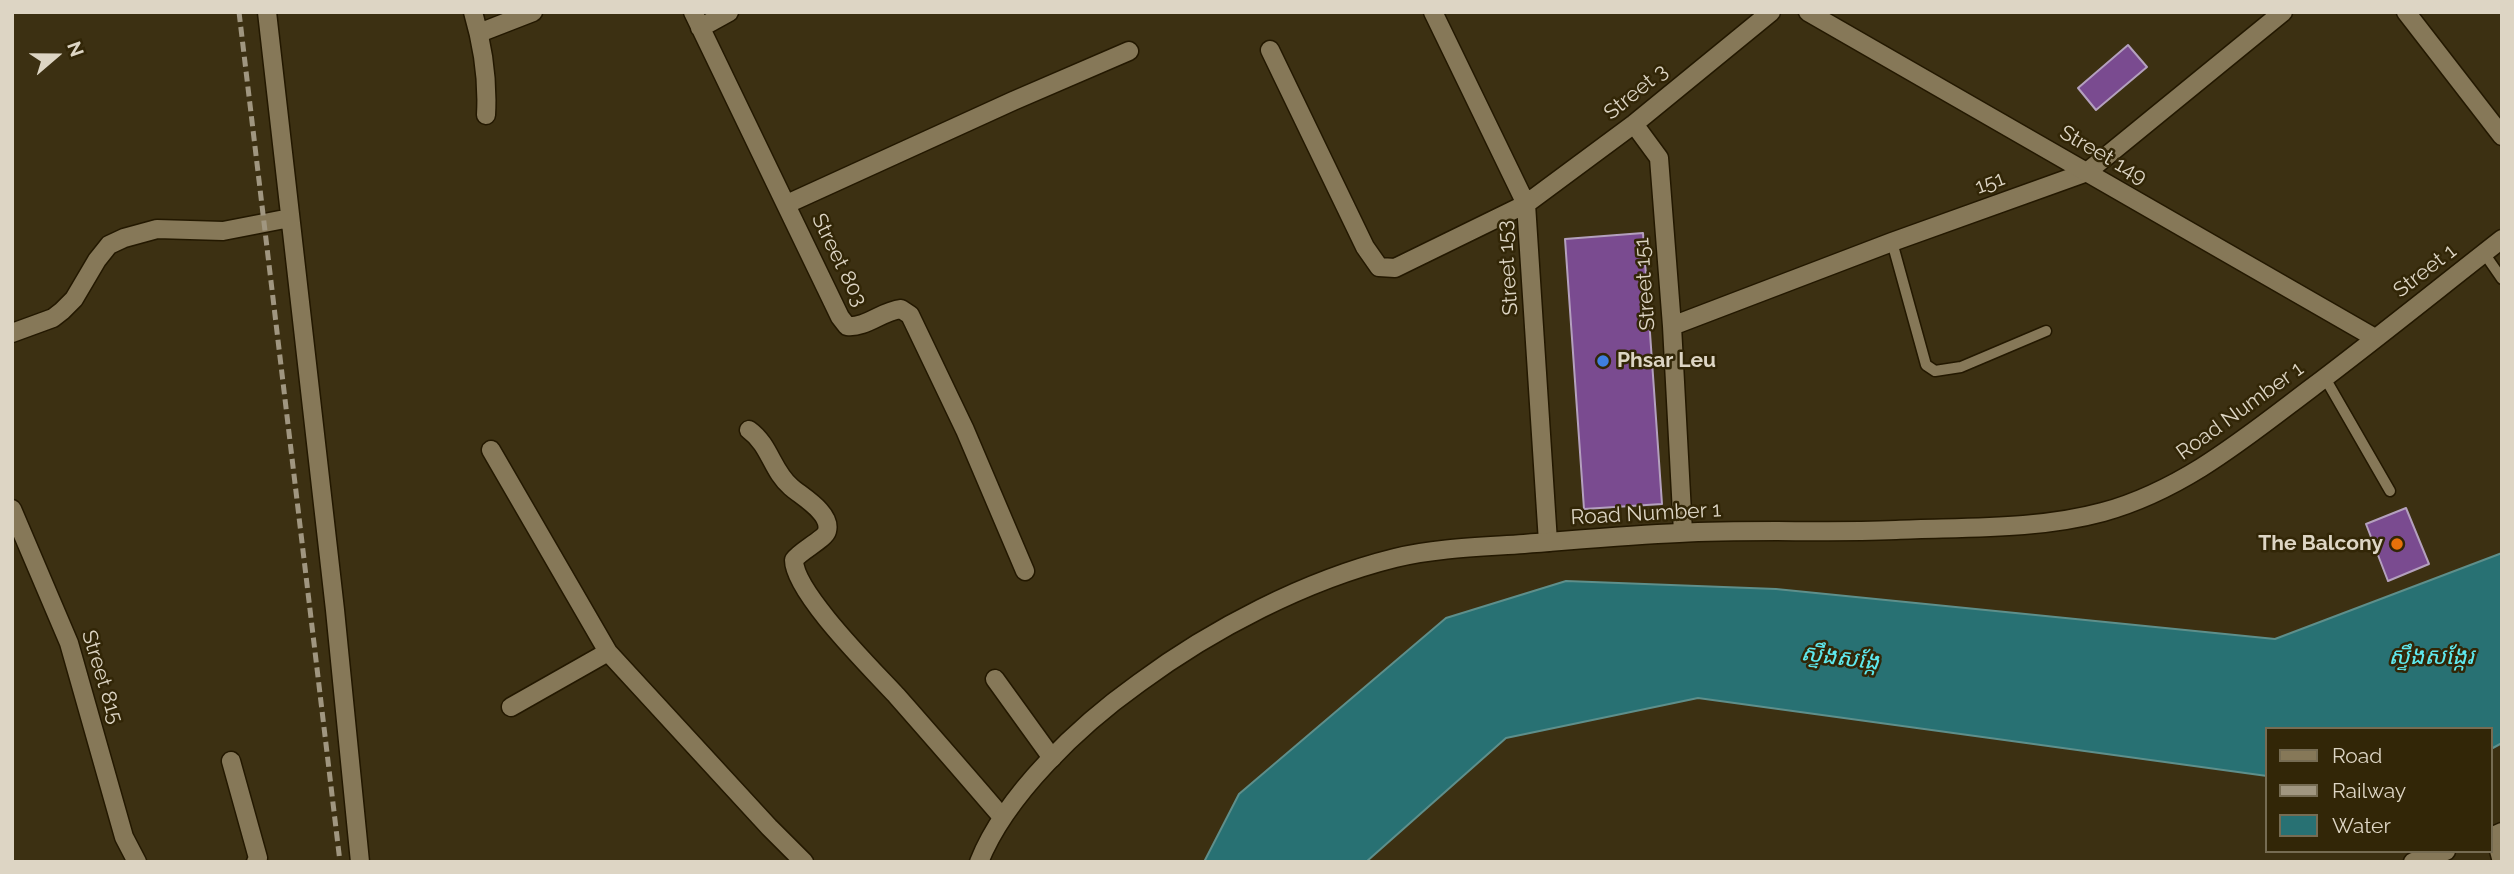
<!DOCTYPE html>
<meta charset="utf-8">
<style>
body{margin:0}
#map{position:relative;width:2514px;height:874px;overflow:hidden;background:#3c3012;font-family:Raleway,sans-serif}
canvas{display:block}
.frame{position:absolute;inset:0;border:14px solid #ddd5c4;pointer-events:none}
.legend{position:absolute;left:2265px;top:727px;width:228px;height:126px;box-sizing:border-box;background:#322607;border:2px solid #766c53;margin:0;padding:9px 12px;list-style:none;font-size:21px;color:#ddd5c4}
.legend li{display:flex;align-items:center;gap:14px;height:35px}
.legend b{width:35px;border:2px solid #766c53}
.north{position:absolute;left:21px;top:21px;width:70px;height:70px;-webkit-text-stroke:5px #322607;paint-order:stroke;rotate:70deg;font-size:19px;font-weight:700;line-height:28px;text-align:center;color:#ddd5c4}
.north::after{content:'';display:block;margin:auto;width:24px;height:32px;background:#ddd5c4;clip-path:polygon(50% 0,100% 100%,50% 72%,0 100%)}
</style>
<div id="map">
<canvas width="2514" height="874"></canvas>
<div class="frame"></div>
<ul class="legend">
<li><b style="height:9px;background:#867858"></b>Road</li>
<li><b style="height:9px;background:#a09680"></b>Railway</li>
<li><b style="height:19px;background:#287173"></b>Water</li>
</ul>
<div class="north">N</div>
</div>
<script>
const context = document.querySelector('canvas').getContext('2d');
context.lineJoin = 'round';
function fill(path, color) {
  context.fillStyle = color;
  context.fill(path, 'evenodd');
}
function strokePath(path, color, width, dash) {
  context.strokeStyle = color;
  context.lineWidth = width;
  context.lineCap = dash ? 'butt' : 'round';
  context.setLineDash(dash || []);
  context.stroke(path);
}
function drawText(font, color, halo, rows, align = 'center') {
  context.font = font + ' Raleway,"Noto Sans Khmer",sans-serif';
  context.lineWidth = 5;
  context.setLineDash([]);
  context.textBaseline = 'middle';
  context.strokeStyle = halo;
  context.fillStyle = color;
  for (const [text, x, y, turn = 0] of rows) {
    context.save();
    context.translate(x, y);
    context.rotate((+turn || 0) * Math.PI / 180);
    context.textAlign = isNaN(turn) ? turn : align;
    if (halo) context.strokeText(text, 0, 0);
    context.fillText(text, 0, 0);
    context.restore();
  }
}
const water = new Path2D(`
 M2502,553v190l-11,6v-20h-224v47l-569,-78 -192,40 -140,124h-162l35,-68 207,-176 120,-37 210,8 499,50z`);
fill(water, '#287173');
strokePath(water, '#5e8f8b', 2);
const building = new Path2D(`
 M2128,45l19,22 -51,43 -18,-22z
 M1643,233l19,271 -78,5 -19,-270z
 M2406,508l23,56 -41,17 -22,-57z`);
fill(building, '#7a4b90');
strokePath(building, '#b4a0be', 2);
const service = new Path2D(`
 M1892,242l34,123 9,6 26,-4 85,-36
 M2484,253l18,26
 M2325,378l65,113`);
const minor = new Path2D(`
 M267,12l68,598 25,252
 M473,12c10,34 15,68 13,103
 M693,12l147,305 7,9c19,2 35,-15 54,-17l9,6 55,115 60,141
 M1433,12l93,192 22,338
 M2406,12l96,124
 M700,28l29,-16
 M479,33l54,-21
 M1270,50l95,197 14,20 16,1 131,-64 108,-80 137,-112
 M1634,124l25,34 13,168 11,206
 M787,204l226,-103 116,-50
 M1672,326l220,-84 195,-70 196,-160
 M12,333l41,-15 9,-7 12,-12 23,-39 12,-15 15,-7 33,-9 66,2 67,-13
 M749,430c21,15 23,41 42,57 10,9 41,26 36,44 -2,8 -27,20 -33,29 0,32 78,109 102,135 36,41 71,81 106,122
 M491,450l117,202 161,175 35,35
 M12,509l57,134 55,194 13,25
 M995,679l57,79
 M511,707l97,-55
 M231,761l27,97 -2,4
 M2495,835l7,27`);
const tertiary = new Path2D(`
 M1808,12l567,326
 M2491,837l11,-5
 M979,862c27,-68 101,-137 160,-179 73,-54 167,-103 256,-125 41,-10 86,-11 129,-14 52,-4 104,-9 155,-11 73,-4 145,0 217,-3 68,-3 141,0 207,-18 80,-22 142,-74 207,-123 65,-49 128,-100 192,-150
 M2413,862l33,-11`);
strokePath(service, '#231800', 13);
strokePath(minor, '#231800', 21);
strokePath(tertiary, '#231800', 21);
strokePath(service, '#867858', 10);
strokePath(minor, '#867858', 18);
strokePath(tertiary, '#867858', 18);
strokePath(new Path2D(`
 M239,12l101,850`), '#a09680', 5, [10, 5]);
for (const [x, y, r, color] of [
 [1603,361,7,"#3f7fe0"],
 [2397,544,7,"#e8710a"]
]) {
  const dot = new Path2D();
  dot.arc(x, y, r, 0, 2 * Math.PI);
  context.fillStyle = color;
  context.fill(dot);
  strokePath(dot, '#322607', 2.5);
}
drawText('21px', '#ddd5c4', '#322607', [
 ["Street 3",1636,92,-39],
 ["Street 149",2103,155,30],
 ["151",1990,183,-20],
 ["Street 803",839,260,64],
 ["Street 153",1508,268,-94],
 ["Street 1",2425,271,-38],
 ["Street 151",1645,284,-94],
 ["Road Number 1",2240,411,-36],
 ["Road Number 1",1646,514,-3],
 ["Street 815",102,677,73]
]);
drawText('bold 21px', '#ddd5c4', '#322607', [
 ["Phsar Leu",1617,361],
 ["The Balcony",2383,544,"right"]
], 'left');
drawText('italic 23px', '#5fe9ee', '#322607', [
 ["ស្ទឹងសង្កែរ",2431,657],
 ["ស្ទឹងសង្កែ",1840,658,7]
]);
</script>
